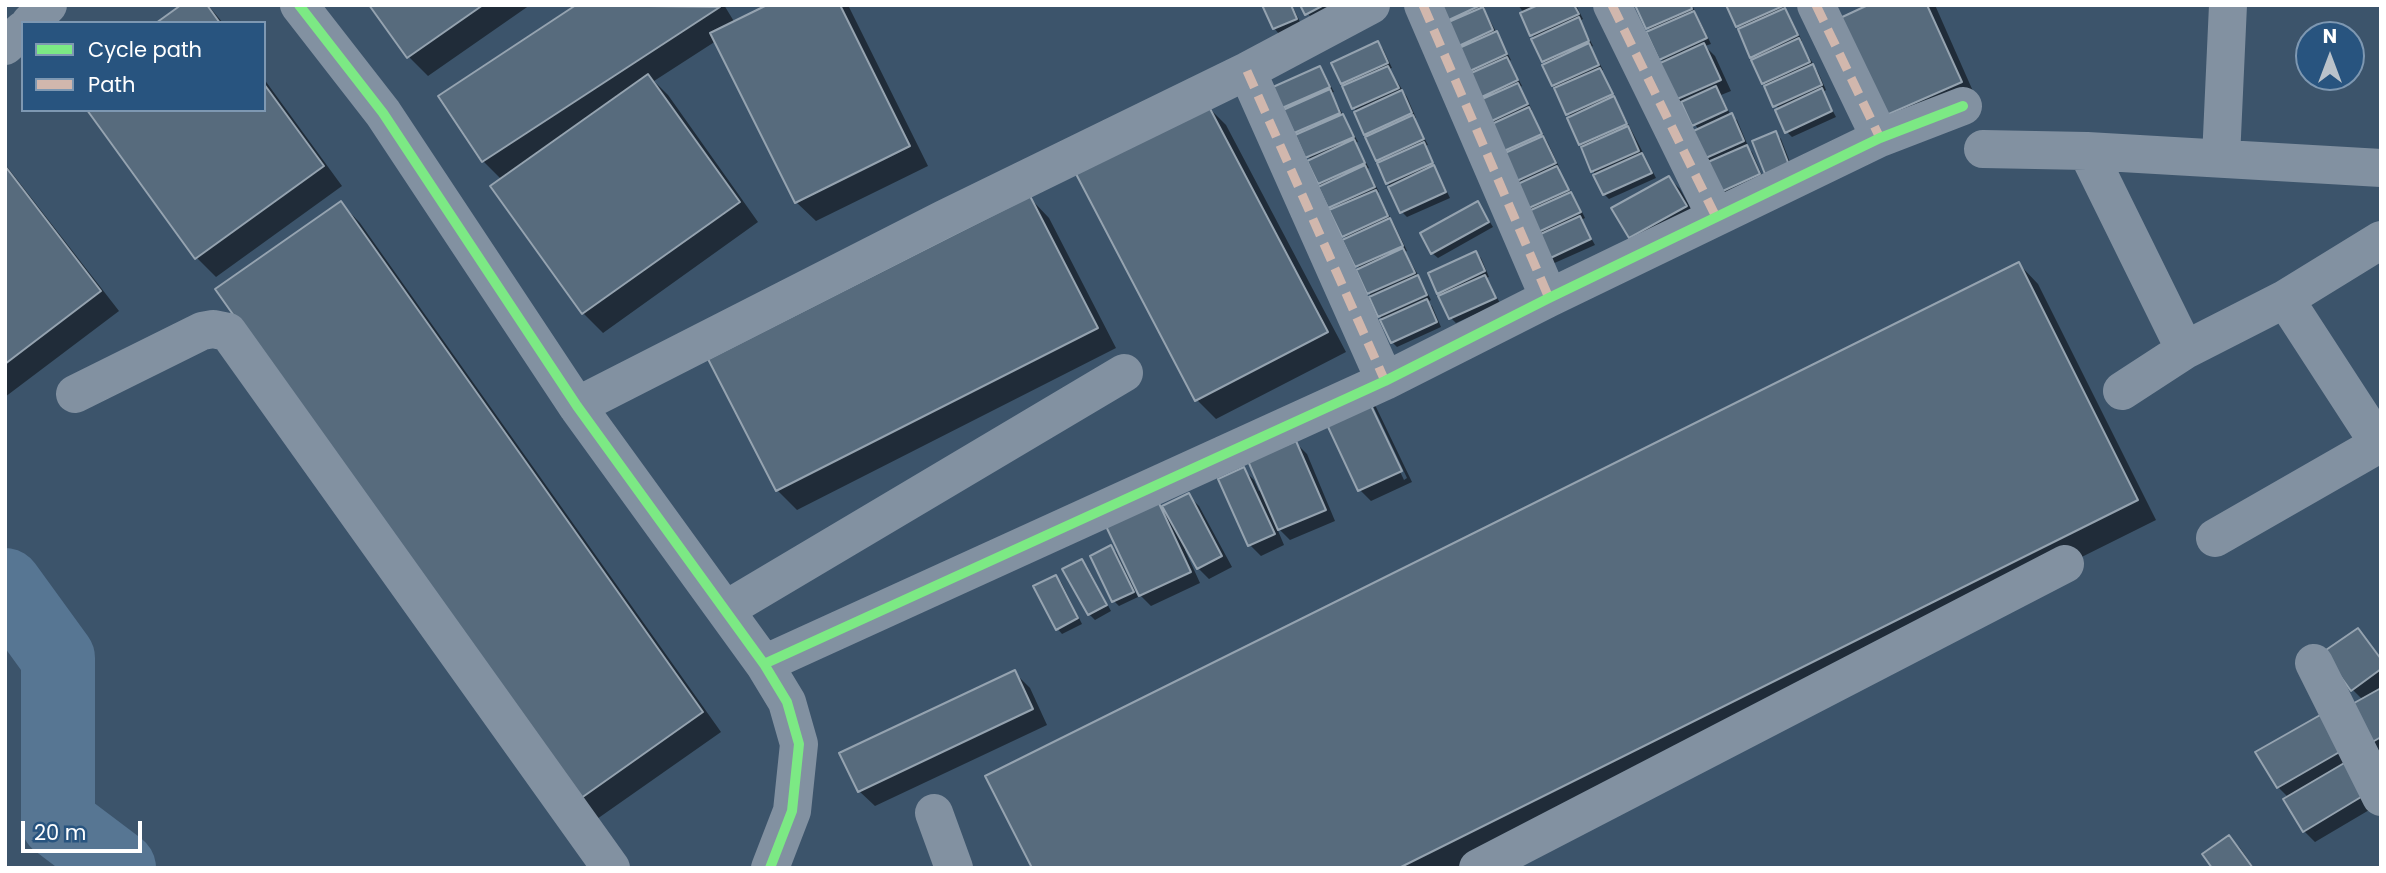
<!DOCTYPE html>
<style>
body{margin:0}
#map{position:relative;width:2386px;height:873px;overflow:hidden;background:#3c546b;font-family:Poppins,sans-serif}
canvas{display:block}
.frame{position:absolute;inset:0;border:7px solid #fff;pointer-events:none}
.legend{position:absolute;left:21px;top:21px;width:245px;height:91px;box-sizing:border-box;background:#28547f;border:2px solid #7e98b2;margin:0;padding:9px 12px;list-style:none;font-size:21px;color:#fff}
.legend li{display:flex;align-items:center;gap:14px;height:35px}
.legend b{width:35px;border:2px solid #7e98b2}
.north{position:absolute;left:2295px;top:21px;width:70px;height:70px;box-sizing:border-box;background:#28547f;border:2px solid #7e98b2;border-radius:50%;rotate:0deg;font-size:19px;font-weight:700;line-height:28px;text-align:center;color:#fff}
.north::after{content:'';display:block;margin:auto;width:24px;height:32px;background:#bbc3cb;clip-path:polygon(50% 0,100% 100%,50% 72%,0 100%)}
.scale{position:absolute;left:21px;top:821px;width:121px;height:32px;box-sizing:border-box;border:4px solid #fff;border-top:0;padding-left:9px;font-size:21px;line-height:24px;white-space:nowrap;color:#fff;-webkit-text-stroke:5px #28547f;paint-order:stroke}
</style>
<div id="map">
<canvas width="2386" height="873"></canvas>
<div class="frame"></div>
<ul class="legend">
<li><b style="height:9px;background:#7ce984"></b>Cycle path</li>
<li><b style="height:9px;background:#d1b7ad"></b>Path</li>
</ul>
<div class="north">N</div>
<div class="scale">20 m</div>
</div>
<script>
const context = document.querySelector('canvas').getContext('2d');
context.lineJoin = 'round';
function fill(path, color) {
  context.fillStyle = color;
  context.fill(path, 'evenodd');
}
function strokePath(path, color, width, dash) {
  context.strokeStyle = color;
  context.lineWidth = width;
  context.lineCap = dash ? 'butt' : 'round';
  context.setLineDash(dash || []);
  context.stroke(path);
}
fill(new Path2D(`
 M184,5h24l15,18h-63z
 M371,5h159l-102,71 -19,-19z
 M580,5h144l11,18 36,-18h77l80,161 -112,55 -20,-19 -80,-161 -62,40 14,14 90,127 -155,111 -20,-20 -91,-126 10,-7 -19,-19z
 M1264,5h28l9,19 -22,10 -5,-6z
 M1302,5h32l-22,14z
 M1429,5h56v6l26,49 -2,1 13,25 -2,1 12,23 -2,1 18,32 12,26 -2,1 18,30 9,18 -4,2 14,25 -45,20z
 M1518,5h58l7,14 -3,2 13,25 -2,1 12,23 -2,1 55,107 -47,21 -5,-5 -35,-75 2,-1 -18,-33 -6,-20 -15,-30 -8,-22z
 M1637,5h55l19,39 -6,2 10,10 16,35 -10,4 10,21 6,4 11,26 -1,1 5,5 12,28 -43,19 -22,-69 -23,-31 -11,-36 -4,-4 -10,-27z
 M1728,5h56l18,36 -2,1 18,30 8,18 -3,2 13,25 -44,20 -5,-5 -8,-22 -28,-53 -9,-28z
 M1872,5h63l41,93 -93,18z
 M1378,44l5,5 9,19 -3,1 18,28 9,21 -2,1 14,26 -3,1 25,52 -43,19 -5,-5 -11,-25 -4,-4 -18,-46 -27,-54z
 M1319,68l5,5 10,19 -3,1 27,49 -3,1 14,25 -2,1 12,23 -2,1 18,33 12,25 -2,1 17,30 9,18 -4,2 5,4 9,21 -44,20 -5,-5 -9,-22 -4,-4 -19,-46 -15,-29 2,-1 -18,-33 -18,-46 -28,-54z
 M264,79l78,107 -126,91 -19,-19 67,-148z
 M1206,105l20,20 120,227 -130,67 -19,-19z
 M1775,133l6,6 12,31 -22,8z
 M5,164l114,147 -114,86z
 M1669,178l11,11 16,28 -55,31 -11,-11z
 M1030,198l19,20 67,130 -319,162 -20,-20 -67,-131z
 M341,203l19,20 361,509 -124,87 -19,-20z
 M1478,203l15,24 -55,31 -6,-5z
 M1476,253l5,5 8,19 -3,1 14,25 -44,20 -5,-5 -9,-22 -4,-3z
 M2019,264l19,20 118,236 -699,348h-423z
 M1365,396l11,11 36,75 -41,19 -11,-11 -36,-76zM1369,406h4l34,72 -3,2z
 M1296,443l11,11 28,67 -45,19 -14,-14 8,19 -23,11 -11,-11 -7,-76 11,11 5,11 3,-2z
 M1188,495l11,11 33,61 -23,12 -11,-11 -10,-19 -3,1 15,33 -49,23 -11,-11 15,-95 8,8z
 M1111,547l5,5 22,45 -19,9 -5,-5z
 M1082,561l5,5 24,45 -16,9 -6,-6 -24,-44z
 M1055,577l6,5 21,42 -20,10 -5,-6z
 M2358,630l23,28v95l-10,-10 -8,-43 -11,-11z
 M1014,672l16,16 17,37 -172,81 -16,-15z
 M2322,716l54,90 -61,36 -11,-11 -15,-33 -11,-11z
 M2229,837l11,11 14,20h-40z`), '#0007');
strokePath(new Path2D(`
 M5,585l53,73v164l61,46`), '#577693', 74);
const building = new Path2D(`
 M181,5h26l13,18h-64z
 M369,5h114l-76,53z
 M576,5l144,2 -238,155 -44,-66z
 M767,5h73l70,141 -115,57 -85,-170z
 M1262,5h29l6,14 -24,10z
 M1300,5h24l-19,10z
 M1427,5h54l-45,21z
 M1538,5h36l5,9 -49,22 -10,-23z
 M1635,5h56l1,4 -46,20z
 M1726,5h57v1l-47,21z
 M1868,5h59l35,77 -80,35 -44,-98z
 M1483,7l10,23 -45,21 -11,-24z
 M1785,8l13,27 -48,23 -12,-29z
 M1694,11l13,27 -48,22 -13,-28z
 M1579,17l10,24 -47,21 -11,-23z
 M1497,31l10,23 -48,22 -11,-23z
 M1799,38l11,24 -48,22 -11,-24z
 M1378,41l10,22 -47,21 -10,-21z
 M1589,43l10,22 -47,21 -10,-21z
 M1704,43l17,37 -46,20 -17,-36z
 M1507,57l11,23 -47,22 -11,-24z
 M1813,64l9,21 -49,22 -9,-21z
 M1320,66l10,21 -48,21 -9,-21z
 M1388,66l11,22 -47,21 -10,-23z
 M1600,68l13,26 -47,21 -12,-27z
 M648,74l92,128 -158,112 -92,-128z
 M1518,83l10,21 -47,22 -10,-22z
 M264,84l60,82 -129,93 -108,-149h177z
 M1716,86l11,24 -35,16 -11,-24z
 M1822,88l10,23 -47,22 -10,-23z
 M1330,89l10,24 -46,20 -11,-23z
 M1402,90l10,23 -48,22 -10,-23z
 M1614,96l13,28 -48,21 -12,-27z
 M1207,103l121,229 -133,69 -120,-229z
 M1529,107l13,27 -47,21 -12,-27z
 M1732,113l12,28 -45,20 -12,-27z
 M1343,114l11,23 -49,21 -10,-23z
 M1413,115l11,24 -48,22 -11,-24z
 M1628,126l11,25 -48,21 -10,-25z
 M1776,131l13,34 -24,9 -13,-33z
 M1543,136l13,27 -48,22 -12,-28z
 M1354,139l11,24 -47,21 -11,-23z
 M1424,142l9,21 -47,21 -9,-21z
 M1747,145l13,29 -46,21 -13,-30z
 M1642,153l10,20 -49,22 -10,-20z
 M1365,165l10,22 -47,21 -10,-21z
 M1434,165l12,27 -46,21 -12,-26z
 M5,166l96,125 -96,73z
 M1557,166l12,24 -49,22 -11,-24z
 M1669,176l18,30 -58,32 -18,-30z
 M1376,190l12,26 -46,21 -13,-27z
 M1571,192l10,20 -49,23 -10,-21z
 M1030,196l68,132 -322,163 -68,-132z
 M341,201l362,511 -126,89 -362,-512z
 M1478,201l11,21 -58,32 -11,-21z
 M1580,216l11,23 -47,22 -10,-24z
 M1390,218l13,28 -48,21 -13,-27z
 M1403,248l12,25 -48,21 -11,-24z
 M1476,251l9,20 -48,23 -9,-21z
 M2019,262l119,238 -739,368h-367l-47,-92z
 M1418,275l9,20 -49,22 -9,-20z
 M1485,275l11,23 -47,21 -11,-23z
 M1427,299l10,23 -46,21 -11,-23z
 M1365,393l37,78 -44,20 -36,-77z
 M1296,441l30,69 -48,20 -30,-69z
 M1244,467l31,67 -27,12 -30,-67z
 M1189,493l33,63 -25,13 -35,-63z
 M1156,497l35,75 -52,24 -35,-74z
 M1111,545l23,47 -22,10 -22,-46z
 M1082,559l25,46 -19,10 -26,-46z
 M1056,575l22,43 -22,12 -23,-44z
 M2358,628l23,31v10l-30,22 -28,-39z
 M1015,670l18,39 -175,83 -19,-39z
 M2381,688v49l-12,7 -22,-37z
 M2322,714l21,36 -66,38 -22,-36z
 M2346,762l20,32 -63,38 -20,-33z
 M2229,835l24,33h-41l-10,-14z`);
fill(building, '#576b7d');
strokePath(building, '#95a3b0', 2);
strokePath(new Path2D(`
 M299,5l84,108 194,293 187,258 23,38 12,42 -7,67 -22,57
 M1423,5l126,293
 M1612,5l104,212
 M1816,5l64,133
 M30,23l18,-18
 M5,46l18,-16
 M1247,71l138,310
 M1983,149l104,2 98,199
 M2087,151l294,17
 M2221,158l7,-153
 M2285,299l96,148
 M2122,391l63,-41 100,-51 96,-59
 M75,394l127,-63 11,-2 15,3 383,536
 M577,406l367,-187 303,-148 124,-66
 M2215,538l164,-94
 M725,610l399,-237
 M2314,663l67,134
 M764,664l621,-283 164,-83 331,-160 83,-32
 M934,813l20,55
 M1478,868l587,-304`), '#8291a1', 38);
strokePath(new Path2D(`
 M1423,5l126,293
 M1612,5l104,212
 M1816,5l64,133
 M1247,71l138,310`), '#d1b7ad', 9, [18, 9]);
strokePath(new Path2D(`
 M299,5l84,108 194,293 187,258 23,38 12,42 -7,67 -22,57
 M764,664l621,-283 164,-83 331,-160 83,-32`), '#7ce984', 10);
</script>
